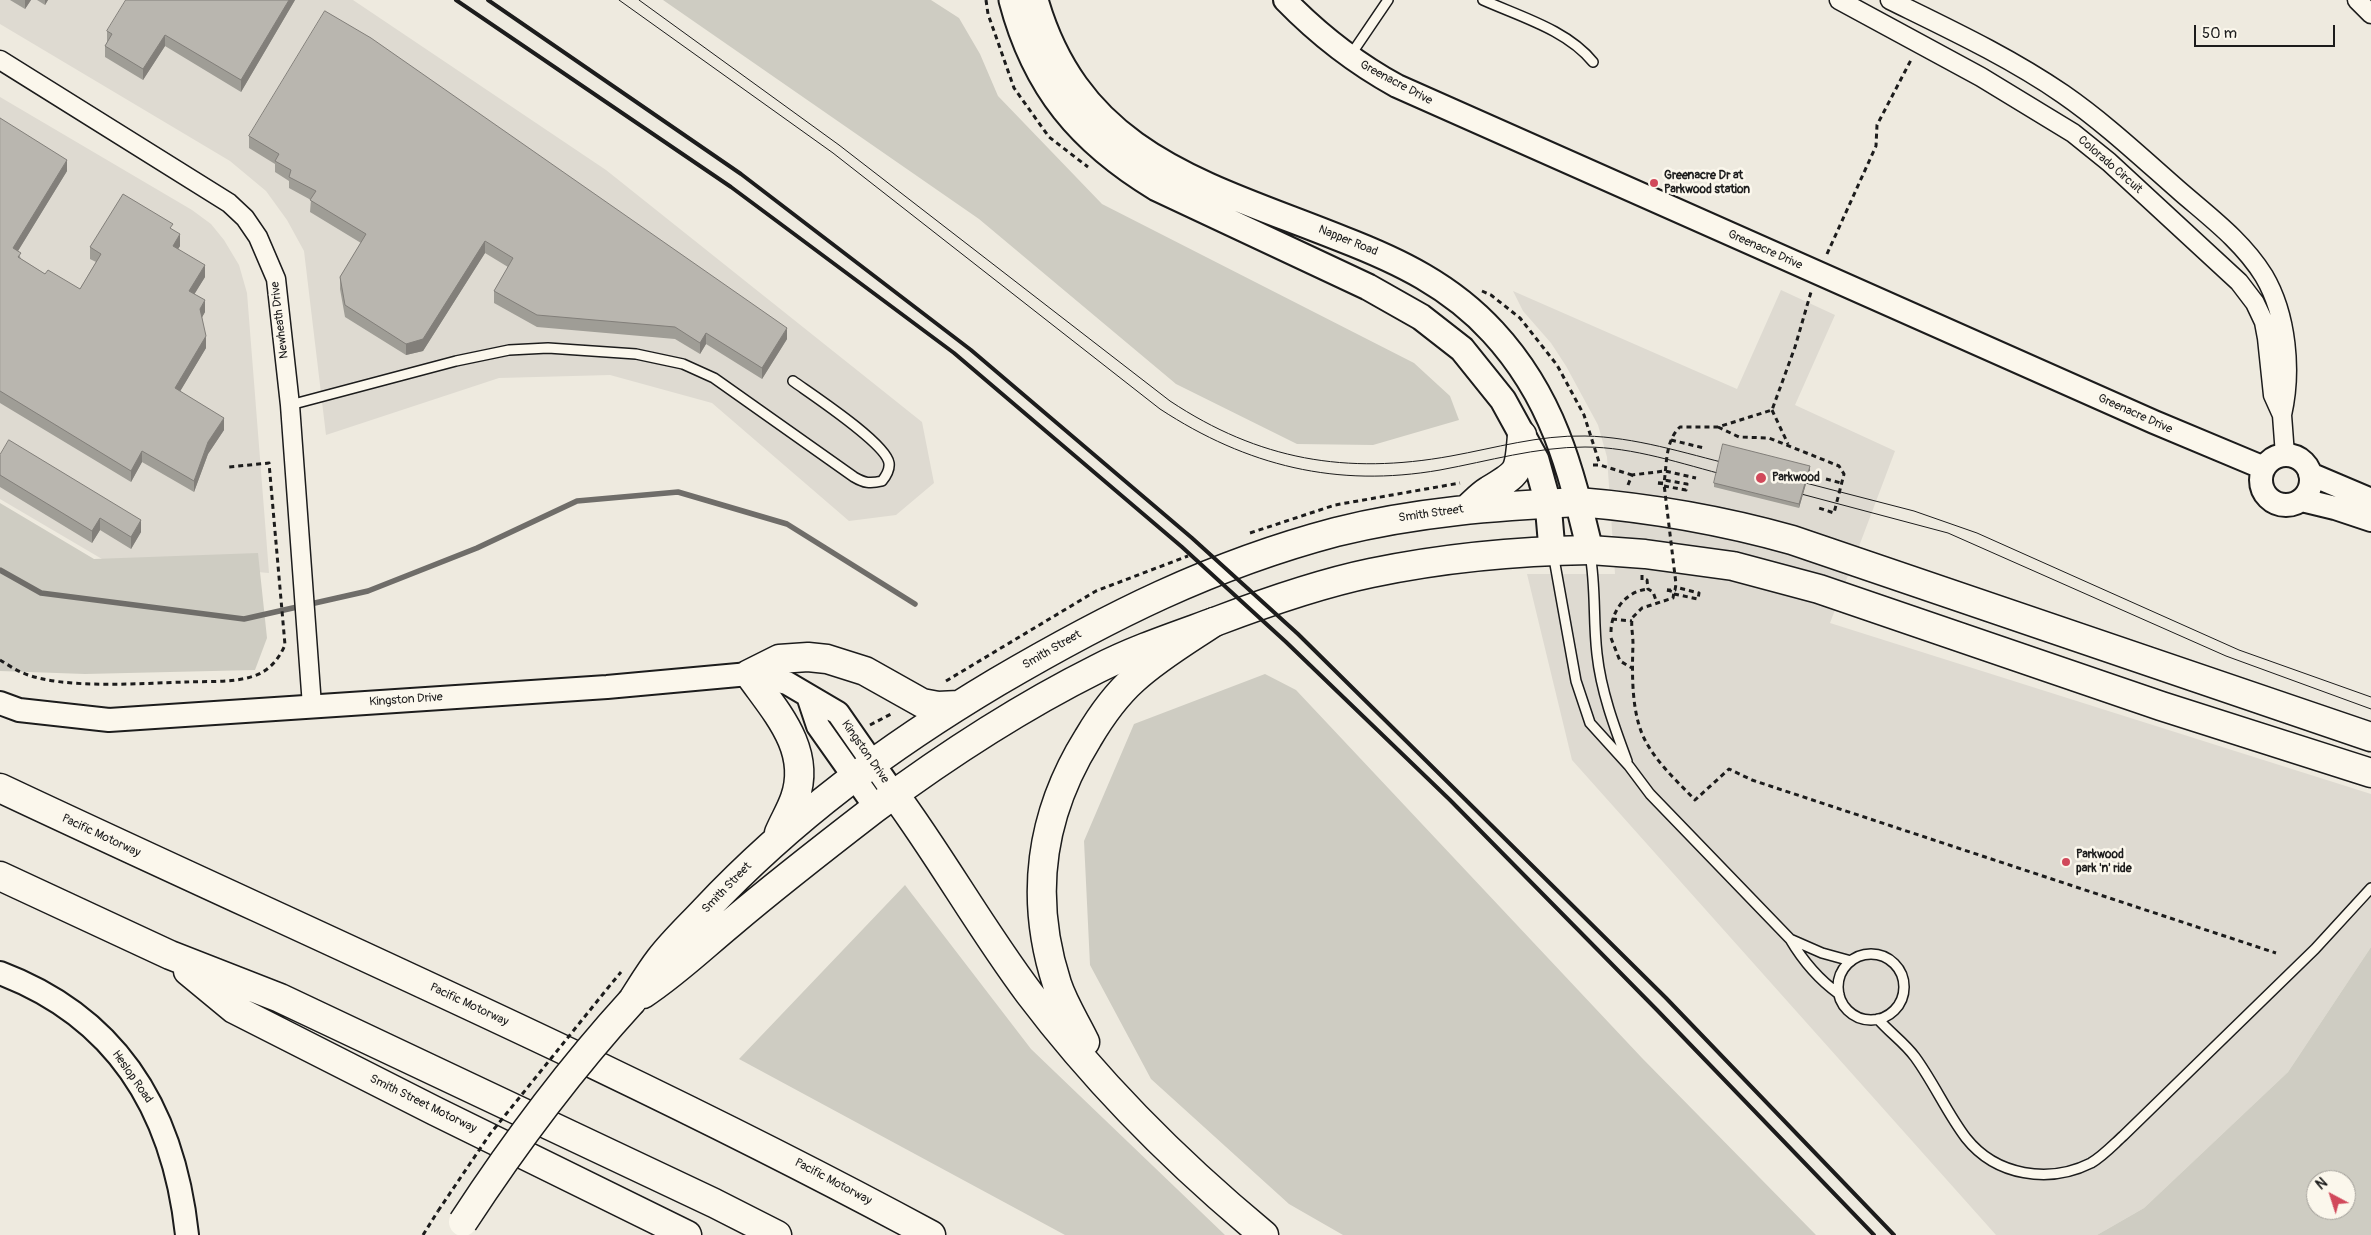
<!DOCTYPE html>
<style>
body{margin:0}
#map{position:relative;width:2371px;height:1235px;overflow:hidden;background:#eeeadf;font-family:Pangolin,sans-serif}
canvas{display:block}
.north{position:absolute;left:2306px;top:1170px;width:50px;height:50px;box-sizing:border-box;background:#fbf7ec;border:1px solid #a29f99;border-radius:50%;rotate:320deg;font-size:14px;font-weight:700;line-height:20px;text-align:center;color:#1c1c1c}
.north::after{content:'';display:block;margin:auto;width:18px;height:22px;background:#d1495b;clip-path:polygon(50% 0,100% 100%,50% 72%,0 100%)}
.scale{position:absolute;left:2194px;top:25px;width:141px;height:22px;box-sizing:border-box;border:2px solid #1c1c1c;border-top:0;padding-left:6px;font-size:15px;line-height:18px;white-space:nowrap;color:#1c1c1c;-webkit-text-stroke:4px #fbf7ec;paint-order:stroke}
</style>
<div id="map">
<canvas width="2371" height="1235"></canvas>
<div class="north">N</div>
<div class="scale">50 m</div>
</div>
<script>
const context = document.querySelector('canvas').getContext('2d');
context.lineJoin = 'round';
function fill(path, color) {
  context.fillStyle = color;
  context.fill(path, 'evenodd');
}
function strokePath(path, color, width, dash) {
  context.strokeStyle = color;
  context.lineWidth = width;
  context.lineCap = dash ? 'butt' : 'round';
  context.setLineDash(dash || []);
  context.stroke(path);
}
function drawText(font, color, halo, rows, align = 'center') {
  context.font = font + ' Pangolin,sans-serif';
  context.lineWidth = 5;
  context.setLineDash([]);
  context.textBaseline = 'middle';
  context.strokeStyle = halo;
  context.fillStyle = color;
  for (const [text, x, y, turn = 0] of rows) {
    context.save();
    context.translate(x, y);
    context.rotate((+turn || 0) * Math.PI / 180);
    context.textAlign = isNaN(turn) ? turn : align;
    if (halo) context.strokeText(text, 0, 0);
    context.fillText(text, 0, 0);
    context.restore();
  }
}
fill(new Path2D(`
 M0,0h353l253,170 316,252 12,61 -38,32 -47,6 -137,-118 -102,-28 -111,3 -173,57 -22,-184 -17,-31 -21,-29 -36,-30 -230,-137z
 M0,97l192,113 19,14 13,16 15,25 8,28 22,280 -167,-14 -102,-60z
 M1781,290l54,25 -40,90 100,46 -65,172 541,171v153l-83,125 -144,136 -47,27h-101l-424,-475 -45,-186h88l-8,-117 -9,-32 -32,-59 -15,-23 -28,-32 -10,-20 224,98z`), '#dedad1');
fill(new Path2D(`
 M663,0h268l28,18 21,36 18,42 104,108 312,159 36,33 9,24 -86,25 -76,-1 -121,-60 -197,-165z
 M0,503l94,56 164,-6 9,85 -12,32 -170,4 -85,-3z
 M1265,674l31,16 346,368 174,177h-473l-54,-31 -138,-125 -61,-114 -6,-124 50,-117z
 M905,885l126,164 194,186h-160l-326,-176z
 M2371,947v288h-274l47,-27 144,-136zM2316,1180h30v30h-30z`), '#ceccc2');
strokePath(new Path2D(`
 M0,570l41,23 203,26 124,-28 109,-43 100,-47 101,-9 109,32 128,80`), '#6f6d69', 5.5);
const service = new Path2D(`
 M1483,0c38,17 84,30 110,62
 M1350,56l38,-56
 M290,405l166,-44 53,-11 39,-2 88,6 47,10 31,14 140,99c10,6 16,7 28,4 4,-5 8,-11 7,-18 -3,-20 -78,-69 -96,-82
 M1553,553l23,128 14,42 39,43 21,28 140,145c13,22 28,40 49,55
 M1590,554c6,33 3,66 7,100 4,37 17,72 30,107
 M1790,939l32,14 29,8
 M1838 987a33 33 0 1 1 66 0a33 33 0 1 1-66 0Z
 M1878,1019c12,14 26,23 37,38 19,26 32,56 51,81 30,38 83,46 125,25 12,-7 22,-18 32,-27l192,-187 56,-61`);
const minor = new Path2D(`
 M1839,0l142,77 92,56 36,29 130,120 16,21 9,19 3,16 6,57 9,20 3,40
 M1890,0c59,29 119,57 173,94 42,29 80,65 119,99 29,25 61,49 82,83 23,39 28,95 18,139
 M2357,0l14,14
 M0,60l229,143 16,15 13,19 18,42 14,126 22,301`);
const tertiary = new Path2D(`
 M1285,0c34,35 70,63 112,86l757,336 110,46
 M2261 480a25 25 0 1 1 50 0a25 25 0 1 1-50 0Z
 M2310,474l61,26
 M2302,500l33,8 36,12
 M808,696l10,30 58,82
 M0,703l19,7 90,10 498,-33 142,-13 38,9 51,30 57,82
 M0,973c119,45 174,140 187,262`);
const secondary = new Path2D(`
 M1012,0c23,88 69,142 145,188l211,99 53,30 41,32 41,51 33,60 12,43 4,47
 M1035,0c45,157 173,185 307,239 57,22 109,47 151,93 60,65 77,135 97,218`);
const primary = new Path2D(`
 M1467,509c7,-6 13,-13 21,-18 32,-19 31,-18 34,-56
 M779,833c5,-12 12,-23 16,-35 17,-49 -20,-87 -46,-124l30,-15 29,-2 19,2 38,12 57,32 16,3 21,-1
 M643,994c32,-21 59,-47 88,-71 46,-39 95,-77 143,-114 70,-52 145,-101 223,-140 39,-20 79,-33 120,-48 50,-19 101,-37 154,-48 72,-15 145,-22 219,-23
 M632,1001c9,-14 18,-29 28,-42 13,-17 30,-33 45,-49 87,-92 183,-163 292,-228 111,-65 214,-117 339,-150 80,-20 160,-26 242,-30`);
const motorway = new Path2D(`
 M1578,502c73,6 143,18 214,38l579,197
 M1590,550l55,4 88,12 86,23 342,117 210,67
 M0,788c312,147 628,283 931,447
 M895,795c47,64 86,134 134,198 68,90 148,170 235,242
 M0,876l170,79 110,43 434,205 63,32
 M188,971l46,38 201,102 252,124
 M1085,1042c-9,-19 -21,-37 -28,-58 -28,-86 -17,-169 31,-246 13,-22 27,-42 46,-59 24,-22 53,-39 80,-57`);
strokePath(service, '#1c1c1c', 12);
strokePath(minor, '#1c1c1c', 21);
strokePath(tertiary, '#1c1c1c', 26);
strokePath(secondary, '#1c1c1c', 29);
strokePath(primary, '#1c1c1c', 31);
strokePath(motorway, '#1c1c1c', 31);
strokePath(new Path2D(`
 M986,0l2,14 26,74 35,49 39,30
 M1827,254l49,-108 1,-21 35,-67
 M1482,291l9,4 29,23 37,47 27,50 16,50
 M1772,410l16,34
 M1718,427l21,10 30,1 70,28 5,8 -10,39 -15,-5
 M1671,440l33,8
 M1593,465h7l32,10
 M1826,479l15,4
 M1658,483h6c3,-19 1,-42 16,-56h38l54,-17 23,-63 16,-55
 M1628,485l4,-10 33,-4 31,7
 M1664,486l22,4 1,-6 -23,-4
 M1250,533l85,-28 125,-22
 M1642,575v5h5l1,9 5,3 4,11
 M1667,590l7,2 -1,6 -31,10 -10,10c-1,9 1,17 1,26 -1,30 -2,71 13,98 12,22 32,40 49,58l34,-31 23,11 524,173
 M1674,594l24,5 1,-6 -24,-6
 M1612,619l20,2
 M1611,632c0,-21 15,-41 37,-43
 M1611,638l9,23 12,7
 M0,660c7,4 15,10 23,13 40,17 119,10 163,9 22,-1 47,1 68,-6 15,-5 25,-17 31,-31l-16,-182 -40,4
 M946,681l150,-90 92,-35
 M870,725l23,-12
 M607,989l14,-17
 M423,1235l15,-24`), '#1c1c1c', 3, [5, 4]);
strokePath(service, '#fbf7ec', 9);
strokePath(minor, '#fbf7ec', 18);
strokePath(tertiary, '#fbf7ec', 22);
strokePath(secondary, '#fbf7ec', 25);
strokePath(primary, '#fbf7ec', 28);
strokePath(motorway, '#fbf7ec', 28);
strokePath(new Path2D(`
 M619,0l214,153 327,256c87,57 177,79 280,61 49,-9 96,-23 145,-23 49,0 97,17 144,29
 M639,0l200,145 331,256c89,59 176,74 281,55 44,-8 88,-21 134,-20 50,1 99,17 148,29
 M1794,480l120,31 63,22 262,117 132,47
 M1790,491l158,42 278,123 145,53`), '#1c1c1c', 1);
strokePath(new Path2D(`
 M456,0l275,187 223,166 228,194 104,95 164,158 207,210 217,225
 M488,0l253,174 230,176 221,188 106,96 368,364 228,237`), '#1c1c1c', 4);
const primaryBridge = new Path2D(`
 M463,1222c51,-78 106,-152 169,-221`);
strokePath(primaryBridge, '#1c1c1c', 31, []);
strokePath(new Path2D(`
 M1658,483l6,1 12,100 -1,6h-8
 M438,1211l52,-77 117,-145`), '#1c1c1c', 3, [5, 4]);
strokePath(primaryBridge, '#fbf7ec', 28);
fill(new Path2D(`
 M10,0h21l-6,9z
 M37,0h11l-3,5z
 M295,0l-54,92 -76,-46 -22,34 -38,-23v-11l2,-3v-12z
 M0,118l67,53 -49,80 3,8 24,15 35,15 16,-27 -6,-3v-12l83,-17 7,16 -2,3 27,28 -11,17 11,18 -3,5 4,31 -26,43 44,39 -16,24 -14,38 -52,-30 -11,20 -131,-79z
 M249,136l538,203 -25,40 -56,-35 -6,10 -25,-15 -138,-12 -43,-24v-12l14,-24 -23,-14 -62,98 -17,4 -61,-38 -5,-28v-12l21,-34 -51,-31 1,-12 -22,-12v-7l-14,-9v-8l-26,-16z
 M0,455l141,77 -10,17 -31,-19 -8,13 -92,-56z
 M1810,470l-11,38 -85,-21v-4z`), '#9f9d96');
fill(new Path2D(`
 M25,0h6l-6,9z
 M45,0h3l-3,5z
 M289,0h6l-54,92v-12z
 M165,35v11l-22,34v-11z
 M67,160v11l-54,88v-11z
 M180,234v12l-7,11v-11z
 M485,241v12l-62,98 -17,4v-11z
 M205,265v12l-16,26v-12z
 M205,300v12l-5,9v-12z
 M787,328v11l-25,40v-11z
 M706,333v11l-6,10v-11z
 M206,336v12l-31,52v-12z
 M224,418v12l-16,24 -14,38v-11l14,-39z
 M142,451v11l-11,20v-11z
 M1810,466v4l-11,38v-4z
 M100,518v12l-8,13v-12z
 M141,520v12l-10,17v-12z`), '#827f7a');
const building = new Path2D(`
 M126,0h163l-48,80 -76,-45 -22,34 -38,-23 7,-12 -5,-3z
 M325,11l46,27 416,290 -25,40 -56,-35 -6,10 -25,-16 -138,-12 -43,-24 19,-33 -28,-17 -62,98 -17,5 -61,-39 -5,-28 26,-43 -56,-34 6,-9 -27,-14 2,-7 -16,-9 4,-7 -30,-18z
 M0,118l67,42 -54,88 8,5 -3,4 27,17 3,-4 32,19 21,-35 -11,-7 33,-53 50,30 -3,4 10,6 -7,12 32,19 -16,26 16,9 -5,9 6,27 -31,52 49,30 -16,24 -14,39 -52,-30 -11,20 -131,-80z
 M9,440l132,80 -10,17 -31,-19 -8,13 -92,-56v-20z
 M1723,444l87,22 -11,38 -85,-21z`);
fill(building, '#b9b6af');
strokePath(building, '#827f7a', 1);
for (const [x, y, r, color] of [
 [1654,183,5,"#d1495b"],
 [1761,478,6,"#d1495b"],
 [2066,862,5,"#d1495b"]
]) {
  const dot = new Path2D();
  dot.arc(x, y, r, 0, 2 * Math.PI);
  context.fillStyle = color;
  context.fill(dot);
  strokePath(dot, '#fbf7ec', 2);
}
drawText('12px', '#1c1c1c', '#fbf7ec', [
 ["Greenacre Drive",1396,83,28],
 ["Colorado Circuit",2110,165,41],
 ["Napper Road",1348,241,22],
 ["Greenacre Drive",1765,250,24],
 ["Newheath Drive",280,320,-97],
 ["Greenacre Drive",2135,414,24],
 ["Smith Street",1431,514,-8],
 ["Smith Street",1052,650,-30],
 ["Kingston Drive",406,700,-4],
 ["Kingston Drive",865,752,55],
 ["Pacific Motorway",101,836,25],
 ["Smith Street",727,888,-46],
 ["Pacific Motorway",469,1005,25],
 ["Heslop Road",132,1077,55],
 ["Smith Street Motorway",423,1104,26],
 ["Pacific Motorway",833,1182,28]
]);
drawText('bold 12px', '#1c1c1c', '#fbf7ec', [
 ["Greenacre Dr at",1664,176],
 ["Parkwood station",1664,190],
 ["Parkwood",1772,478],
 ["Parkwood",2076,855],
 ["park 'n' ride",2076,869]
], 'left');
</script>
